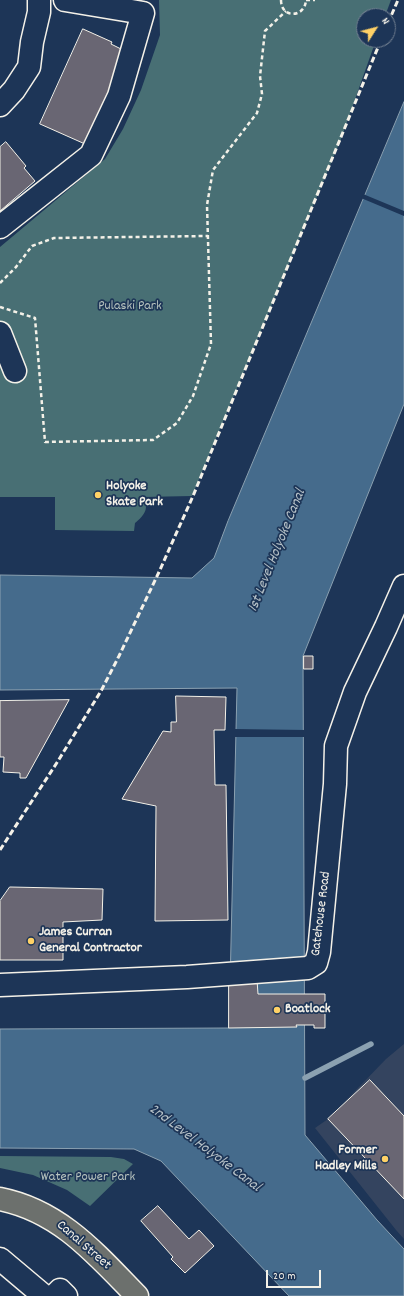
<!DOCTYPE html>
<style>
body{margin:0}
#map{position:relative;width:404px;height:1296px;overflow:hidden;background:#1d3557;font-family:Dekko,sans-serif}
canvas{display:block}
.north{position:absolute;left:356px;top:8px;width:40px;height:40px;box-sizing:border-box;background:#1d3557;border:1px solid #738091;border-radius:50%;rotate:54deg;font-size:11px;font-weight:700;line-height:16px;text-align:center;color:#f4f1e8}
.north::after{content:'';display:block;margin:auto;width:14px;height:18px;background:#ffd166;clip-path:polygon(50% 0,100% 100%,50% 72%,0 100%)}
.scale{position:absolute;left:266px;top:1270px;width:55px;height:18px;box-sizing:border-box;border:2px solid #f4f1e8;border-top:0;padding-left:5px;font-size:12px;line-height:14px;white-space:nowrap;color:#f4f1e8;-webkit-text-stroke:3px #1d3557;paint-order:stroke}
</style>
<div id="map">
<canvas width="404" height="1296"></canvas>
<div class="north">N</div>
<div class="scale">20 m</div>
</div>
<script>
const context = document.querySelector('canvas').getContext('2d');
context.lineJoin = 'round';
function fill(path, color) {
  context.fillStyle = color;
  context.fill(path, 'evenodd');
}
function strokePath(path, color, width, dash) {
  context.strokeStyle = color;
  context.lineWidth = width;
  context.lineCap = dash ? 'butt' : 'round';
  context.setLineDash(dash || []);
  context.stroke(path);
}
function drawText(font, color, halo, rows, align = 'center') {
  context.font = font + ' Dekko,sans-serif';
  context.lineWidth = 3.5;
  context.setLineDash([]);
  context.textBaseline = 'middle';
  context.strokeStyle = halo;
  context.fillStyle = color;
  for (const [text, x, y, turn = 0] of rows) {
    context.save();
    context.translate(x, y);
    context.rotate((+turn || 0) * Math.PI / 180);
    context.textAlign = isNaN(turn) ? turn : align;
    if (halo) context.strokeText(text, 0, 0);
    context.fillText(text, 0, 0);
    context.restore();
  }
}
fill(new Path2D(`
 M404,1044v195l-8,-9 -81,-102 13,-9 58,-60z`), '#34445f');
fill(new Path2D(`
 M159,0h232l-6,16h-21v24h12l-35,99 -149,357 -49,1c7,11 1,19 -8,26l-1,8 -79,-1v-33h-55v-250l105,-88 18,-30 18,-39 19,-55z
 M0,1156l111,1 13,2 9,5 -43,42 -23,-16 -34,-15 -33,-7z`), '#486f74');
const water = new Path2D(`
 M404,102v302l-101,252 2,479 72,85 27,29v47h-115l-128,-135 -27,-12 -134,-1v-119l229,-1 8,-340 -237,2v-115l192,3 22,-20 14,-37z`);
fill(water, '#456b8c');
strokePath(water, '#8ba1b1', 1);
fill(new Path2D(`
 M363,194l41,17v5l-43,-18z
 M235,729l71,1v7h-71z`), '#1d3557');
strokePath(new Path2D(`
 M305,1078l66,-34`), '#8ba1b1', 5.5);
const building = new Path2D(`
 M83,29l29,13 -1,2 16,8 -42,92 -45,-20z
 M6,142l20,24 -2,2 11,13 -35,30v-64z
 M304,656h9v13h-9z
 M176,696l50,1 -1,33h-11l1,55h11l2,135 -73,1 1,-115 -34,-7 41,-68 8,1v-10h5z
 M69,700l-43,78h-6v-5l-17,-1 1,-15h-4v-56z
 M10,887l93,2 -1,31 -39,2v38h-63v-59z
 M229,980h28l1,14h67v34h-11v-3h-18l1,2 -68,1z
 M370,1080l34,36v83l-76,-80z
 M158,1206l31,33 10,-9 15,16 -29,27 -14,-14 2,-2 -32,-36z`);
fill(building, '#696673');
strokePath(building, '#f4f1e8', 1);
const minor = new Path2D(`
 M0,105l14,-15 15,-23 3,-25 7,-30v-12
 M0,227l91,-72 28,-59 24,-83 -78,-13
 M0,333l15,38
 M0,985l187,-8 121,-9 8,-5 3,-11 16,-168 1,-38 19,-54 31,-65 18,-41
 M0,1259l44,37
 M54,1296l6,-6 6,6`);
const major = new Path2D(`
 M0,1199c60,12 96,55 137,97`);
strokePath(minor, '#f4f1e8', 25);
strokePath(major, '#f4f1e8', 25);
strokePath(new Path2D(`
 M281,0c0,19 24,18 25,0
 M306,0h9
 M0,283l16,-16 16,-21 22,-8 154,-2
 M0,307l35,11 10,124 108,-2 24,-17 16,-27 18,-52 -4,-139 6,-35 44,-57 5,-19 -2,-18 5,-45 21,-20`), '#f4f1e8', 2.5, [4, 3]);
strokePath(minor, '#1d3557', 22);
strokePath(major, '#6c706d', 22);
strokePath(new Path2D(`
 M388,23l10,-23
 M0,850l58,-89 43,-70 18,-35 40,-84 34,-76 188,-456`), '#f4f1e8', 3, [6, 3]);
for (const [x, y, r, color] of [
 [98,495,4,"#ffd166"],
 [31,941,4,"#ffd166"],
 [277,1010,4,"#ffd166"],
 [385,1159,4,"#ffd166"]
]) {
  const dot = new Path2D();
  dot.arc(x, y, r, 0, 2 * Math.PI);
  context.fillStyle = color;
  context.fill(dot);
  strokePath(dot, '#1d3557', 1.5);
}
drawText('14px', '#b8c4bf', '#1d3557', [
 ["Pulaski Park",130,307],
 ["Water Power Park",88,1178]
]);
drawText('bold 14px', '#f4f1e8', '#1d3557', [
 ["Holyoke",106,487],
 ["Skate Park",106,503],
 ["James Curran",39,933],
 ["General Contractor",39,949],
 ["Boatlock",285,1010],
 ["Former",377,1151,"right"],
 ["Hadley Mills",377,1167,"right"]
], 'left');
drawText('14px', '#f4f1e8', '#1d3557', [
 ["Gatehouse Road",322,914,-83],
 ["Canal Street",83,1246,41]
]);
drawText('italic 15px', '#b7c2c8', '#1d3557', [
 ["1st Level Holyoke Canal",278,551,-68],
 ["2nd Level Holyoke Canal",204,1149,37]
]);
</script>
